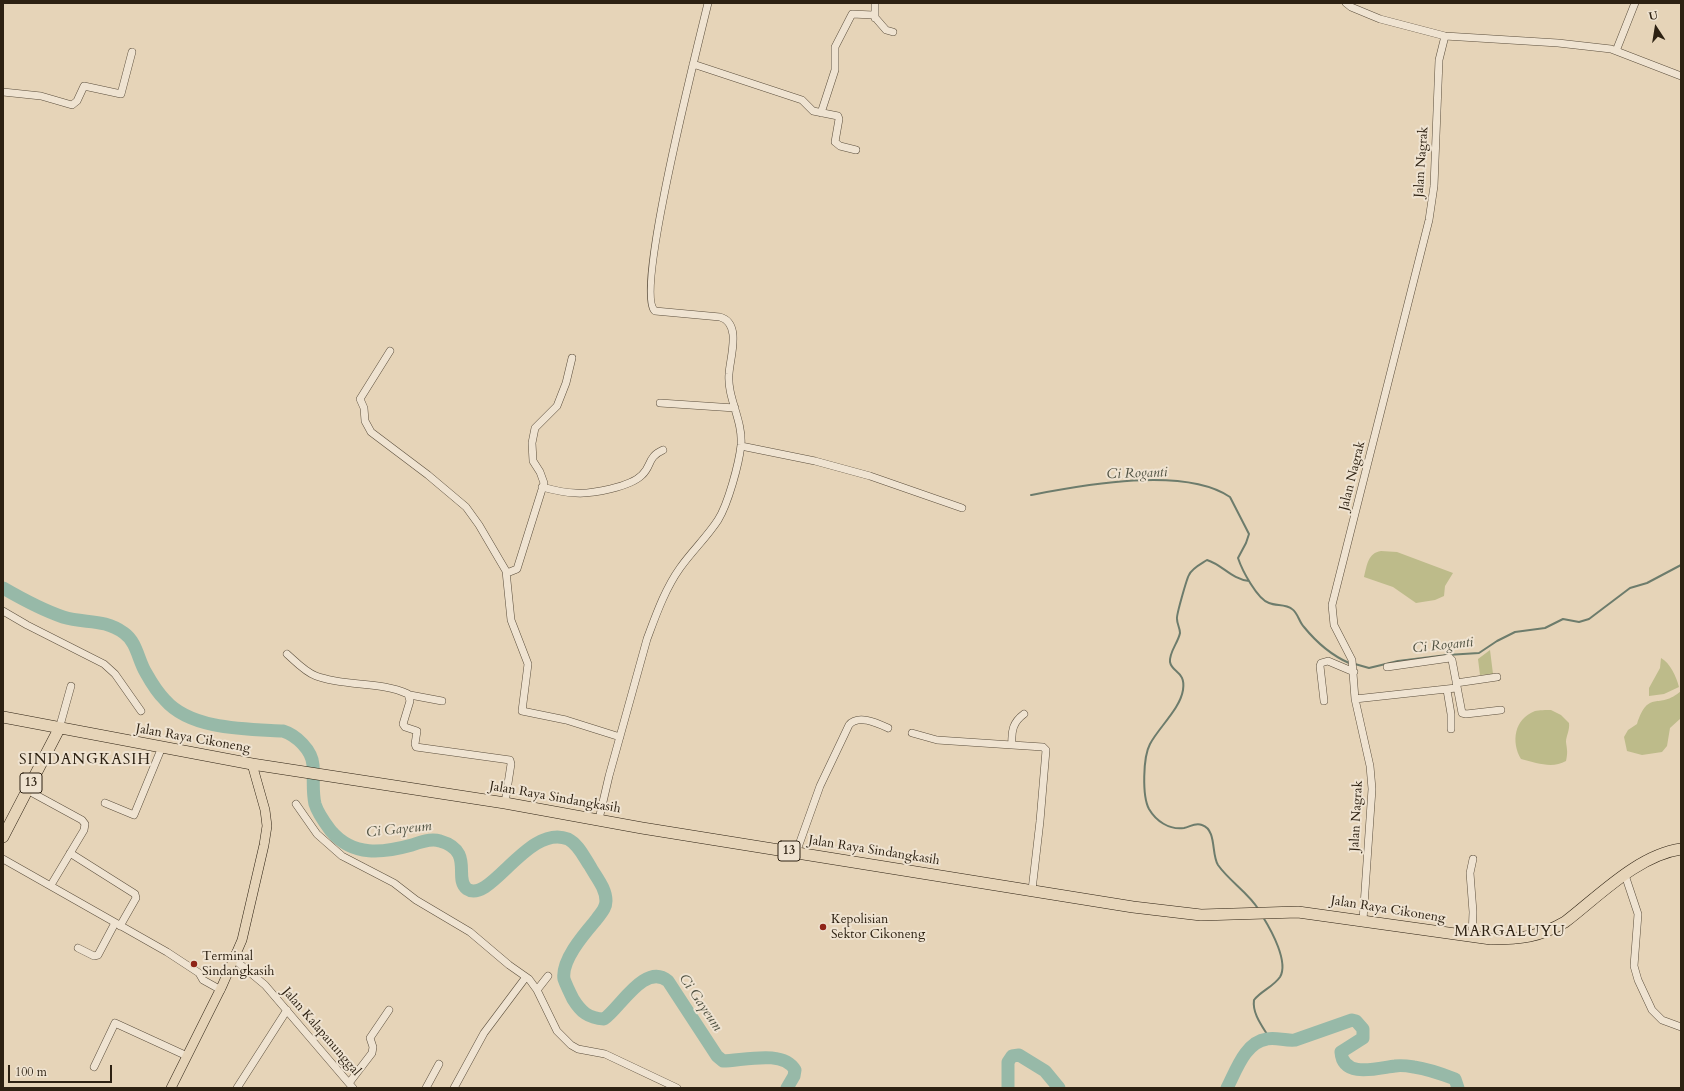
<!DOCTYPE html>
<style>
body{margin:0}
#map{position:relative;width:1684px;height:1091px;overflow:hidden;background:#e6d4b8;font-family:Cardo,serif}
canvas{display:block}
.frame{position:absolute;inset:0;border:4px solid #2d2112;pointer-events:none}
.north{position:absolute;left:1636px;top:8px;width:40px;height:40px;-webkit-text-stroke:3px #efe3d1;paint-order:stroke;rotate:348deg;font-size:11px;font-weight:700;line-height:16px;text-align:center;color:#2d2112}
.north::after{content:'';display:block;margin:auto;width:14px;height:18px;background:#2d2112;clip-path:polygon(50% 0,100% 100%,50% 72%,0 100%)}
.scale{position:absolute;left:8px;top:1065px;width:104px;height:18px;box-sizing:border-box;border:2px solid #2d2112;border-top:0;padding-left:5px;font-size:12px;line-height:14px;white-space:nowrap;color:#2d2112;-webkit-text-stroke:3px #efe3d1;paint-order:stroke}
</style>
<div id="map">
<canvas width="1684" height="1091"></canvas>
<div class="frame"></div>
<div class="north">U</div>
<div class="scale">100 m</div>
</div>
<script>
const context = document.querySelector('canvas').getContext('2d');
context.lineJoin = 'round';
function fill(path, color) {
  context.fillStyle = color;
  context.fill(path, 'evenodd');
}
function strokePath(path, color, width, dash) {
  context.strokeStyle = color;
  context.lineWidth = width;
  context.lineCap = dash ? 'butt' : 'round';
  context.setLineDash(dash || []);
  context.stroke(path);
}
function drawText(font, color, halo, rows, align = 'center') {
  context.font = font + ' Cardo,serif';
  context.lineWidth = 4;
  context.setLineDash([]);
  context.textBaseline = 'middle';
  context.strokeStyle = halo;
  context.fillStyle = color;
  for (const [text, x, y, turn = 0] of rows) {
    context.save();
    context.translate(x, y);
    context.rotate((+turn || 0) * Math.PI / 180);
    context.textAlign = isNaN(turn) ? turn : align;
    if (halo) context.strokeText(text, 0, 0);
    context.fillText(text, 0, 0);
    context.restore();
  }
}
fill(new Path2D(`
 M1381,551l16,1 56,21 -8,13 -1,10 -9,4 -19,3 -23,-16 -29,-10c3,-12 4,-24 17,-26z
 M1490,650l3,24 -13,1 -2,-16z
 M1661,658c9,5 15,18 18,29l-15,7 -15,2v-8l11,-20z
 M1681,691v27l-11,10 -3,18 -5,6 -20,3 -15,-4 -3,-14 4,-7 9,-6c12,-36 21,-13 44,-33z
 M1551,710l10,5 8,8c1,7 -3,13 -3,19 1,8 2,10 0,19 -14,8 -29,2 -45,-2 -10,-17 -7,-40 14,-48 4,-1 11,-1 16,-1z`), '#bdbb8a');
strokePath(new Path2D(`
 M1031,495c53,-10 153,-29 199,2l19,37 -3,9 -8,15c4,12 19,41 31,45 7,3 17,1 23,6 6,4 7,13 12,18 13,16 27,28 45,36
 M1249,581c-18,-2 -26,-16 -42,-21 -6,4 -15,8 -18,15 -2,3 -13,41 -12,44 0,5 3,9 3,14 -2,10 -11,19 -10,29 2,11 16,9 13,28 -3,19 -24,37 -33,54 -7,13 -8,52 -1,65 7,12 20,21 35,19 6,-1 11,-6 18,-3 15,5 9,29 16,40 12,17 30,27 41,45
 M1355,664l14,4 29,-7 49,-6 32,-2 18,-12 18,-9 30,-4 18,-9 16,3 10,-3 41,-31 17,-5 34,-18
 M1263,917c8,13 26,45 17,60 -7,10 -19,14 -26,23 -2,14 9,27 16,39`), '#6d7c6c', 2);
strokePath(new Path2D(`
 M3,588c19,11 39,22 60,29 22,7 40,1 61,16 13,9 14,27 22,40 5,9 11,19 19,27 26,30 82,29 118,31 13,4 29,19 30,34 1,13 -1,26 2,39 3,10 10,19 16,27 22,26 52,22 81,14 8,-3 19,-7 28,-4 35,10 13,38 27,48 23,16 61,-66 101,-50 10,5 16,18 22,27 6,11 16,22 16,35 0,8 -6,13 -10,19 -11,13 -35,40 -32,59 2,6 6,14 9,20 8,13 15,19 31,20 16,-11 41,-57 64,-38l49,75 6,5c19,0 60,-12 72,9l-1,6 -7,12
 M1008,1088v-26l4,-6 7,-1 26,16 14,17
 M1227,1088c9,-17 18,-46 40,-49 9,-2 18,2 28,1l57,-20 4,1 7,8v9l-22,14c2,27 37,16 54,14 6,-1 13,0 19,1 14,2 28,7 41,12l3,9`), '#97b9a8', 13);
const minor = new Path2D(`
 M875,3v15
 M1346,3l5,4 29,12 65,17 113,7 53,6 70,27
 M1616,51l19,-48
 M693,64l109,36 11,11 25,5 1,3 -4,23 5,4 16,4
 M3,92l38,4 31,9 5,-4 7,-15 37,8 11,-42
 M821,113l14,-43v-23l17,-33 21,1 13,15 7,2
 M390,351l-30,48 4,9 1,13 6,11 57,43 38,32 13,18 27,46 5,49 17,44 -6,47 44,9 54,17
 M660,403l75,5
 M741,446l74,15 55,15 92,32
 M542,487c11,3 23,6 34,6 16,1 54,-6 66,-18 10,-9 5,-18 21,-25
 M507,573l10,-4 27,-86 -4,-11 -7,-11 -1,-18 3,-15 22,-22 9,-23 6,-25
 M3,611l24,14 77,39 11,10 26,37
 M287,654c9,8 18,18 29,22 30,11 64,5 92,18l2,7 -7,23 2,3 12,4 -2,13 1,3 94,13 1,4 -6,39
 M1387,667l63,-9 2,2 10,53 4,1 35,-4
 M1456,683l41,-6
 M1447,690l4,24v15
 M410,695l32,6
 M1355,699l101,-11
 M1324,701l-4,-35 1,-3 7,-2 26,11
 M1024,714c-11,8 -13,17 -12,31l31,2 3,3 -6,71 -8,69
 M59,729l12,-43
 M912,733l25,7 75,5
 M27,790l55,30 3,4 -1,6 -33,55
 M105,803l29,12 28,-68
 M296,804l21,30 25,22 52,27 22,17 54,32 39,33 20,14 8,11 20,41 14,14 7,4 27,5 72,34
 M599,819l10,-43 38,-137c9,-24 18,-50 33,-71 12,-17 27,-31 38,-48 10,-16 21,-56 23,-75 2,-25 -14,-47 -12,-71 1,-17 13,-51 -9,-57l-65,-6c-21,-17 44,-270 53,-308
 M70,853l65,41 1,4 -16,28
 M796,853l24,-67 29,-61c9,-11 28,-2 39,3
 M3,859l164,93 32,21 4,7 18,10
 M1625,875l13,39 -4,52 4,14 14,30 10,10 19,7
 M1363,920l9,-131 -2,-23 -15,-67 -3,-39 -18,-35 -2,-20 97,-385 5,-34 5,-126 6,-24
 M1472,937l1,-25 -3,-39 3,-14
 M78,948l16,8 4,-1 17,-32
 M235,960l30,25 88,103
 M537,990l11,-14
 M94,1067l21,-44 72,33
 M349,1083l23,-30 1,-6 -3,-9 19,-28
 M237,1088l50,-78
 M426,1088l13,-24
 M454,1088l30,-55 42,-56`);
const major = new Path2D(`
 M171,1088l51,-102 20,-46 22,-95 3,-19 -2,-16 -13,-46`);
const highway = new Path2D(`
 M3,717l249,47 253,39 137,25 491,79 68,8 97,-3 193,27c30,0 48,-2 74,-17 34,-26 73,-67 116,-73
 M3,837l56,-108`);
strokePath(minor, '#5b4e3c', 8);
strokePath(major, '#2d2112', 10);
strokePath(highway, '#2d2112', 12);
strokePath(minor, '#efe3d1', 7);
strokePath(major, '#e6d4b8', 9);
strokePath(highway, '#e6d4b8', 11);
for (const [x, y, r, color] of [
 [823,927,4,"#8f2418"],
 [194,964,4,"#8f2418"]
]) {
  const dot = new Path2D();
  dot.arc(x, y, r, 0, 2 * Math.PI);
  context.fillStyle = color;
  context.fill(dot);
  strokePath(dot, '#efe3d1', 1.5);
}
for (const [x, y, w] of [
 [31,783,22],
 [789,851,22]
]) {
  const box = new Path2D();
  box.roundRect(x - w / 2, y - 10, w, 20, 3);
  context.fillStyle = '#efe3d1';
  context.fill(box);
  strokePath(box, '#2d2112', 1);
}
drawText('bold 12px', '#2d2112', null, [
 ["13",31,783],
 ["13",789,851]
]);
drawText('13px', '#2d2112', '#efe3d1', [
 ["Jalan Nagrak",1422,162,-86],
 ["Jalan Nagrak",1353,476,-76],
 ["Jalan Raya Cikoneng",193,739,10],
 ["Jalan Raya Sindangkasih",555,798,10],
 ["Jalan Nagrak",1357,816,-87],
 ["Jalan Raya Sindangkasih",874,851,9],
 ["Jalan Raya Cikoneng",1388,910,9],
 ["Jalan Kalapanunggal",321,1032,49]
]);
drawText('13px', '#2d2112', '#efe3d1', [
 ["Kepolisian",831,920],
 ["Sektor Cikoneng",831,935],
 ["Terminal",202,957],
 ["Sindangkasih",202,972]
], 'left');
drawText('italic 14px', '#4d4f3f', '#efe3d1', [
 ["Ci Roganti",1137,474,-2],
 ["Ci Roganti",1443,646,-6],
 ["Ci Gayeum",399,830,-6],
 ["Ci Gayeum",700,1003,56]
]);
context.letterSpacing = '1px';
drawText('15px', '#2d2112', '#efe3d1', [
 ["SINDANGKASIH",85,761],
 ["MARGALUYU",1510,933]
]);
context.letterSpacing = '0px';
</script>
